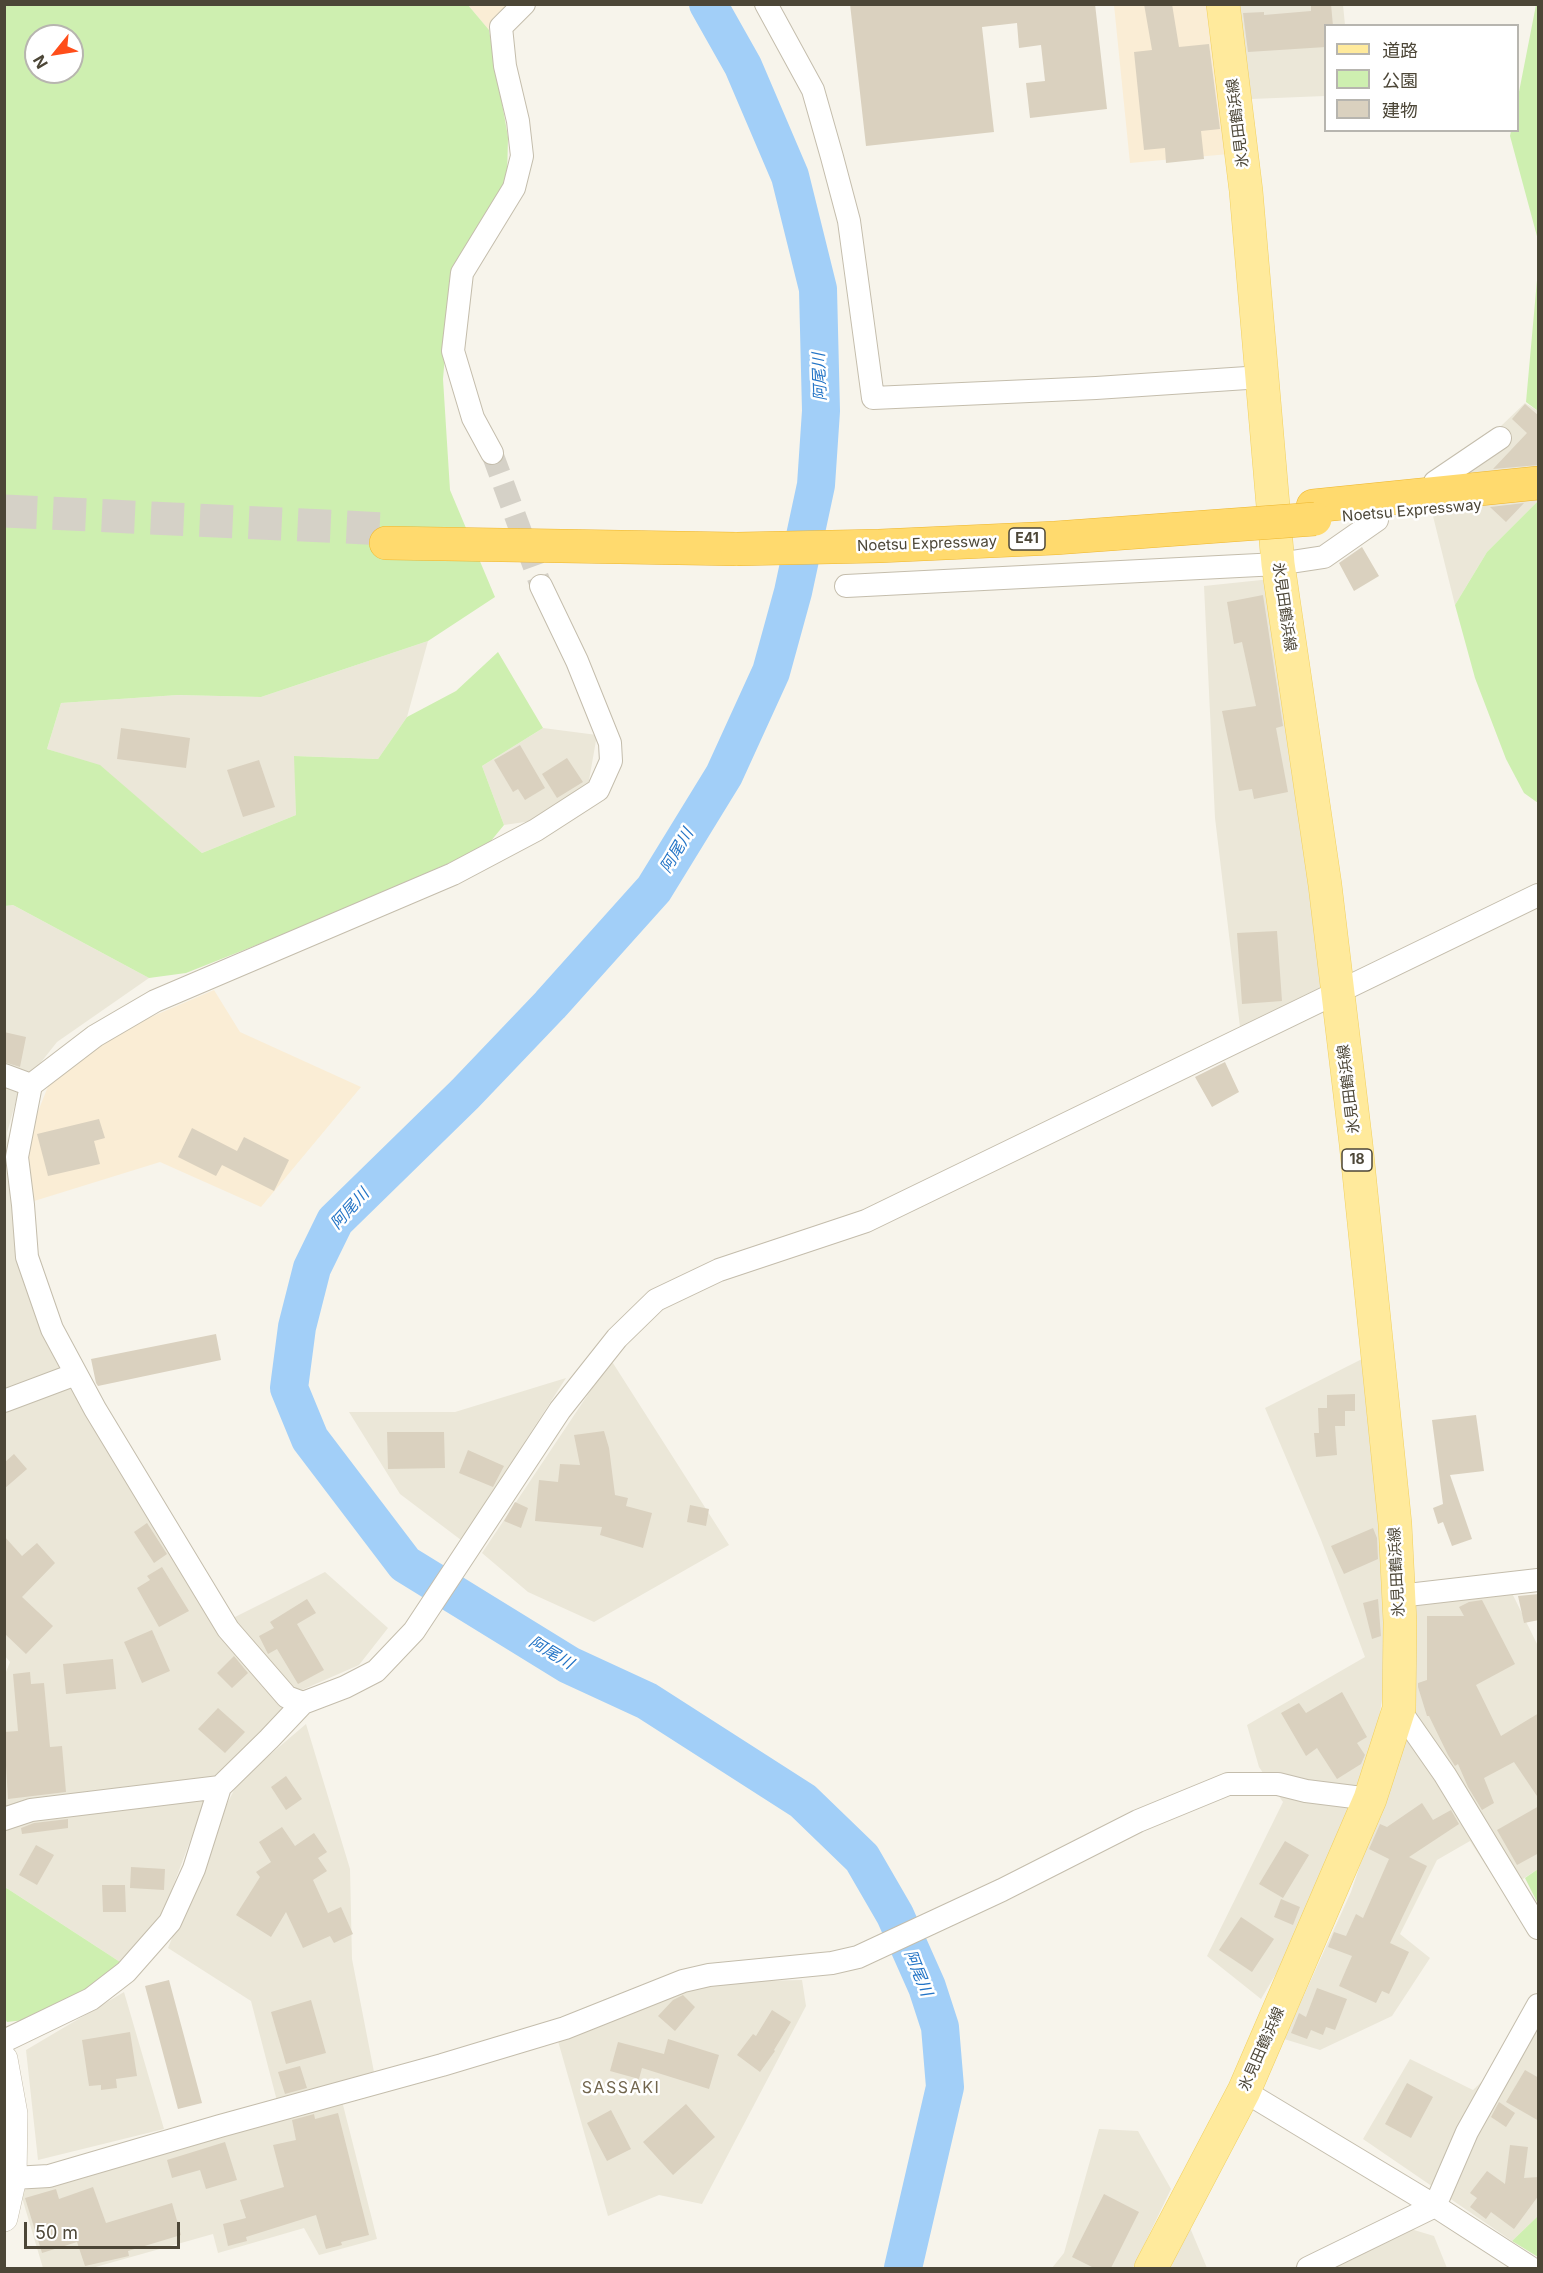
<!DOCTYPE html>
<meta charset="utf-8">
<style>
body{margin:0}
#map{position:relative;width:1543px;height:2273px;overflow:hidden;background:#f7f4eb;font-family:Inter,"Noto Sans JP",sans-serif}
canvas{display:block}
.frame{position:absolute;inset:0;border:6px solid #4c4637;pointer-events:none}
.legend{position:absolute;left:1324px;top:24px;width:195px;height:108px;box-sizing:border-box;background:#fff;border:2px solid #b7b5af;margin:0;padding:8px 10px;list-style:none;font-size:18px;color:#4c4637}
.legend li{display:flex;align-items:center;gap:12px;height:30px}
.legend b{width:30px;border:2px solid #b7b5af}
.north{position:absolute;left:24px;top:24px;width:60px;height:60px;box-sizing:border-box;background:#fff;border:2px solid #b7b5af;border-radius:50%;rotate:240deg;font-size:16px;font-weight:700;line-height:24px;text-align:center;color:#4c4637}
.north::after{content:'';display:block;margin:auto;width:21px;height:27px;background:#ff4e1a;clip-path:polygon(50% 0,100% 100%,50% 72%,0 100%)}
.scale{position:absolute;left:24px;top:2222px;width:156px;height:27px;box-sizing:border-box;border:3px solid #4c4637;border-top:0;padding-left:8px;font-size:18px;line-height:21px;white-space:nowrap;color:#4c4637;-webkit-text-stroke:4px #fff;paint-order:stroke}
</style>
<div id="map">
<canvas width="1543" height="2273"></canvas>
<div class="frame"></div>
<ul class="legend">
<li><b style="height:8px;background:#ffea9c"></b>道路</li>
<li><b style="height:16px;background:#ceefb0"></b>公園</li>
<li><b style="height:16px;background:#dad1bf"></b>建物</li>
</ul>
<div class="north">N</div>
<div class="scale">50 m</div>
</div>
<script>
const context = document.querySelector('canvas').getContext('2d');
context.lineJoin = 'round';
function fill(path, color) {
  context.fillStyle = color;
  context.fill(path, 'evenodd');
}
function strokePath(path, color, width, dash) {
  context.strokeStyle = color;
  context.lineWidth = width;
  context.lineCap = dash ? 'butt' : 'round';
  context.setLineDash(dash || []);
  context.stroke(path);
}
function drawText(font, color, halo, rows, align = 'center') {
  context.font = font + ' Inter,"Noto Sans JP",sans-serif';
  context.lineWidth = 5;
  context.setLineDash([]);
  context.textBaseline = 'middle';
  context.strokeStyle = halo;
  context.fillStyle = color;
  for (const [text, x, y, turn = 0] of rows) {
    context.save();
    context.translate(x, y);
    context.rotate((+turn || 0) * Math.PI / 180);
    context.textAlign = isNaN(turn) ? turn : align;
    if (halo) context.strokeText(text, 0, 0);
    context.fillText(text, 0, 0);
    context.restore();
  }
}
fill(new Path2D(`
 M1237,5h106l2,20 -19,1 -1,70 -74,3z
 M1525,403l13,8v90l-51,51 -32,53 -27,-109z
 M1271,579l57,409 -88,39 -25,-209 -11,-232z
 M428,641l-21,76 -29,42 -83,-3 1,59 -94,38 -102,-87 -53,-17 14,-46 117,-8 83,2z
 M543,728l54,7 -9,51 -56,35 -28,4 -22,-59z
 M13,905l136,73 -92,64 -38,48 -12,43 5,66 11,76 167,309 94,126 -79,91 -43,115 -42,46 -115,-75 -1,-210 6,-15 -6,-7v-749z
 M1364,1358l26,289 -14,92 -31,97 -56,116 -28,47 -54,-43 76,-154 -24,-35 -12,-42 118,-68 -44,-117 -56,-132z
 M611,1360l118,185 -135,77 -66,-30 -46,-39z
 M566,1378l-105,162 -61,-46 -51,-82h106z
 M325,1572l63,56 -29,37 -64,28 -62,-75z
 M1511,1591l27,55v223l-35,23 -33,-51 -33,19 -37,74 30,24 -38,58 -72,34 -36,-11 67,-147 47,-140 11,-146z
 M306,1724l44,145 2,90 22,113 -97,29 -26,-100 -83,-53 54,-134 16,-32z
 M802,1980l4,26 -104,198 -43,-9 -51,21 -50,-175 153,-59z
 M124,1992l40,137 -126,31 -12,-110z
 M1535,2031l3,3v182l-26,25 -149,-102 47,-80 63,31z
 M342,2101l35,138 -58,16 -15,-27 -86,25 -5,-19 -121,34h-49l-23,-77z
 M1099,2129l39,2 33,58 -38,79h-81l12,-15z
 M1384,2221l50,15 13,32h-154z
 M1188,2223l19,45h-41z`), '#ebe7d8');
fill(new Path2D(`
 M468,5h50l-29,25z
 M1114,5h97l18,149 -99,9z
 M214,990l26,42 121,55 -100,120 -101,-45 -129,40 -4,-63 22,-55 69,-53z`), '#faedd5');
fill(new Path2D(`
 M5,5h463l21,25 19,107 -1,42 -55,94 -9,106 7,111 45,107 -67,44 -167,56 -83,-2 -117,8 -14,46 53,16 102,88 94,-38 -2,-59 84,3 29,-42 49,-26 42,-39 45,76 -61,38 22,59 -18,22 -174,76 -126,50 -37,5 -136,-73 -8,1zM36,36h36v36h-36z
 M1536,5h2v235l-28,-104 1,-5 7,-1v-33z
 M1538,269v142l-12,-9z
 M1538,501v302l-14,-10 -18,-34 -31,-81 -20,-73 32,-53z
 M1538,1869v35l-13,-26z
 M4,1887l4,2 112,73 -42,37 -53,21 -18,2 -3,-5z
 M1538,2216v41l-26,-16z`), '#ceefb0');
strokePath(new Path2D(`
 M708,4l35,62 47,110 28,113 3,122 -5,74 -23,107 -22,80 -47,103 -70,114 -104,116 -85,89 -130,127 -23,47 -15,59 -8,61 21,51 95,125 164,101 78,36 156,100 59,57 33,57 32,72 13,40 5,60 -42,181`), '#a2cff8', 38);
fill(new Path2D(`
 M850,4h245l12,105 -77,9 -4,-35 19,-2 -4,-36 -22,3 -2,-25 -35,4 12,105 -128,14z
 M1144,4h28l7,43 30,-3 11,85 -19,2 3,28 -38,4 -1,-15 -21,2 -10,-98 18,-2z
 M1311,4h20l2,22h-7v21l-78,5 -5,-39 21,-1v3l47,-4z
 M1525,404l14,12v49l-46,4 34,-36 -15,-14z
 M1524,503l-18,19 -16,-15z
 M1362,547l17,29 -25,15 -15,-28z
 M1263,595l20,131 -7,2 12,64 -34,7 -2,-10 -13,2 -17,-80 34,-5 -14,-64 -8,2 -7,-42z
 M121,728l69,10 -4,30 -69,-9z
 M520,745l25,43 -20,12 -7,-11 -5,3 -19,-32z
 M567,758l16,24 -26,16 -15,-24z
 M259,760l16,47 -32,10 -16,-47z
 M1277,931l5,70 -40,3 -5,-71z
 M4,1032l22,5 -6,30 -16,-5z
 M1225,1062l14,30 -27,15 -17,-30z
 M99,1119l6,19 -11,3 6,23 -52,12 -11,-42z
 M192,1128l45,23 7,-14 45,23 -15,31 -52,-26 -6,11 -38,-19z
 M216,1334l5,26 -123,26 -2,-3 -5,-24z
 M1355,1394v17h-10v15h-10l2,29 -21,2 -2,-24h5l-1,-25h9v-13z
 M1476,1415l8,56 -34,4 22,64 -20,7 -9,-24 -5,2 -5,-16 10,-4 -11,-84z
 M604,1431l5,17 6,47 13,3 -2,8 26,7 -9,35 -43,-13 2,-8 -67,-6 4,-41 19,2 2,-18 20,1 -6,-30z
 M387,1432h57l1,36 -57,1z
 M468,1450l36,16 -11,21 -34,-14z
 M14,1454l13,15 -23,20v-26z
 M515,1502l13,6 -7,20 -17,-7z
 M690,1505l19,4 -3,17 -19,-4z
 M147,1523l20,31 -13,9 -20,-31z
 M1373,1528l4,10 1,21 -34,15 -13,-28z
 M4,1536l18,20 15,-13 18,20 -33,34 31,29 -27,28 -22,-21z
 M162,1567l27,44 -30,16 -22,-39 13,-8 -3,-4z
 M1539,1594v26l-15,3 -6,-27z
 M307,1599l9,14 -19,11 27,46 -26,14 -21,-35 -9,5 -9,-18 15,-8 -4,-6z
 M1378,1599l3,37 -9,3 -9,-36z
 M1482,1600l33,64 -39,21 25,51 38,-23v86l-25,-37 -30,16 10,25 -12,7 -14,-23 -10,-23 -3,2 -7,-11 -19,-39h-2l-9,-29v-4l9,-3v-64h37l-5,-9 10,-5z
 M152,1630l18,41 -28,12 -18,-41z
 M234,1656l14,17 -16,15 -15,-15z
 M113,1659l3,30 -50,5 -3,-30z
 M30,1672l1,12 13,-1 6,64 12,-1 4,46 -58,7 -4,-67 14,-1 -5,-57z
 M1342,1692l25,45 -10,6 8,12 -4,9 -24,15 -20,-31 -11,8 -25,-43 18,-10 7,10z
 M218,1708l27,24 -20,21 -27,-24z
 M286,1776l16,23 -16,11 -15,-23z
 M1422,1803l11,17 18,-10 8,14 -50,33 18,9 -37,77 19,9 -20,42 -7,-3 -6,12 -37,-17 13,-30 -24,-9 6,-15 12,4 10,-22 7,4 26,-59 -20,-10 11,-25 7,3z
 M1539,1806v47l-22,12 -20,-35z
 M68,1819v9l-46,6 -1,-6 13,-5z
 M282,1827l13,19 19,-13 13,19 -9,6 9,13 -14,9 15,33 13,-6 12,27 -19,9 -4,-7 -27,12 -17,-36 -15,25 -35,-22 24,-38 -4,-5 15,-10 -12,-20z
 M1285,1841l24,14 -26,43 -24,-14z
 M36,1845l18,10 -17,30 -18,-10z
 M131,1867l34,2 -1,21 -34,-2z
 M102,1885h23l1,27h-23z
 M1281,1899l19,8 -7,18 -19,-8z
 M1241,1917l33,22 -22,33 -33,-22z
 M169,1980l33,123 -24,6 -33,-123z
 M1317,1988l30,11 -12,31 -9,-3 -3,8 -12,-5 -4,9 -16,-6 8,-20 7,4z
 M683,1995l12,12 -20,24 -17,-15 15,-16z
 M311,2000l15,53 -40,11 -15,-52z
 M772,2010l19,12 -17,28 1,1 -15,21 -23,-17 16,-21 3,2z
 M130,2032l7,44 -21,3 1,9 -16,2v-5l-12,1 -7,-46z
 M668,2039l51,16 -10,34 -67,-21 -3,11 -29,-8 8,-29 46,12z
 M300,2066l7,22 -22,6 -7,-22z
 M1525,2070l14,8v43l-33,-19z
 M1407,2083l26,14 -22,41 -26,-14z
 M1499,2102l16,11 -9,14 -15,-10z
 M686,2104l29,33 -42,38 -30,-33z
 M611,2110l20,39 -24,12 -20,-38z
 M338,2113l31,122 -28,7 1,3 -16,4 -10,-34 -70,22 1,4 -19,5 -5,-22 23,-6 -6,-18 44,-13 -11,-42 23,-5 -4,-20 22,-6 1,5z
 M225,2142l12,38 -31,9 -6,-19 -28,8 -5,-18z
 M1510,2145l18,2 -4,31 15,-1v18l-25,34 -23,-17 -5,7 -16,-12 7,-9 -7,-5 17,-22 18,13z
 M93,2187l13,36 66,-20 9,32 -53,16 1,5 -44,10 -8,-24 -35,11 -17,-55 31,-9 3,10z
 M1104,2194l35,18 -28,56h-17l-22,-11z`), '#dad1bf');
strokePath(new Path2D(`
 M492,453l49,133`), '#d5d1c7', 22, [22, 11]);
strokePath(new Path2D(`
 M4,511l383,18`), '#d5d1c7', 33, [33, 16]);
const minor = new Path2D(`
 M766,4l47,86 19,67 17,64 24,177 223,-10 166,-11
 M492,453l-19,-35 -20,-67 9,-78 52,-85 8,-32 -4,-35 -13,-55 -4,-39 23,-23
 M1435,482l65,-44
 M846,586l432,-22 46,-7 53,-37
 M4,1075l27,10
 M4,1401l72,-27
 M1399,1596l139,-16
 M303,1703l-16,-6 -59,-68 -133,-220 -43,-80 -25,-72 -4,-52 -6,-48 14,-72 64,-49 60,-35 298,-127 83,-44 62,-40 13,-29 -1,-18 -33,-82 -36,-75
 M1399,1709l46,66 93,153
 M4,1819l27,-9 189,-23
 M4,2041l87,-42 35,-27 44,-50 24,-53 26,-82 49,-48 34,-36 42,-16 31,-16 38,-40 146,-221 57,-72 39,-38 63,-30 147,-49 672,-326
 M1244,2091l191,115 96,62
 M13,2178l36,-2 171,-50 222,-61 123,-37 118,-47 26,-6 123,-12 26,-6 144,-67 136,-69 90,-37h50l28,7 64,8
 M1308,2268l127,-62 32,-74 71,-127`);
const tertiary = new Path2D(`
 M4,2059l10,55 -1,64 -9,40`);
const primary = new Path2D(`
 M1151,2268l93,-177 126,-292 29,-90 1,-87 -5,-98 -39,-380 -31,-259 -47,-321 -32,-373 -23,-187`);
const motorway = new Path2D(`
 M1313,506l225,-23
 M386,543l351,6`);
strokePath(minor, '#c4bdac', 24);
strokePath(tertiary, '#c4bdac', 28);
strokePath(primary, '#f1d05f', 34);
strokePath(motorway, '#eeb62d', 34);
strokePath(minor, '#fff', 22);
strokePath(tertiary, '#fff', 27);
strokePath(primary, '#ffea9c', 33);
strokePath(motorway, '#ffda6e', 33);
const motorwayBridge = new Path2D(`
 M737,549l142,-3 176,-8 260,-19`);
strokePath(motorwayBridge, '#eeb62d', 34, []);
strokePath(motorwayBridge, '#ffda6e', 33);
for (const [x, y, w] of [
 [1027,539,36],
 [1357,1160,30]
]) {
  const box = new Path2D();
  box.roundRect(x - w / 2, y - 11, w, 22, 4.5);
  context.fillStyle = '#fff';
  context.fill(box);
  strokePath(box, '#4c4637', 1.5);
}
drawText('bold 14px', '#4c4637', null, [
 ["E41",1027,539],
 ["18",1357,1160]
]);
drawText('15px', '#4c4637', '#fff', [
 ["氷見田鶴浜線",1238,123,-97],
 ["Noetsu Expressway",1412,511,-5],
 ["Noetsu Expressway",927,544,-2],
 ["氷見田鶴浜線",1284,607,82],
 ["氷見田鶴浜線",1349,1089,-97],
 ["氷見田鶴浜線",1397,1572,-93],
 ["氷見田鶴浜線",1262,2049,-66]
]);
drawText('italic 16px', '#2374c6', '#fff', [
 ["阿尾川",820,377,-92],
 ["阿尾川",677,851,-59],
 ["阿尾川",350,1209,-48],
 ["阿尾川",551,1653,31],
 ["阿尾川",918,1973,68]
]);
context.letterSpacing = '1.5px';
drawText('16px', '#71654d', '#fff', [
 ["SASSAKI",621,2088]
]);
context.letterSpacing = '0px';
</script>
